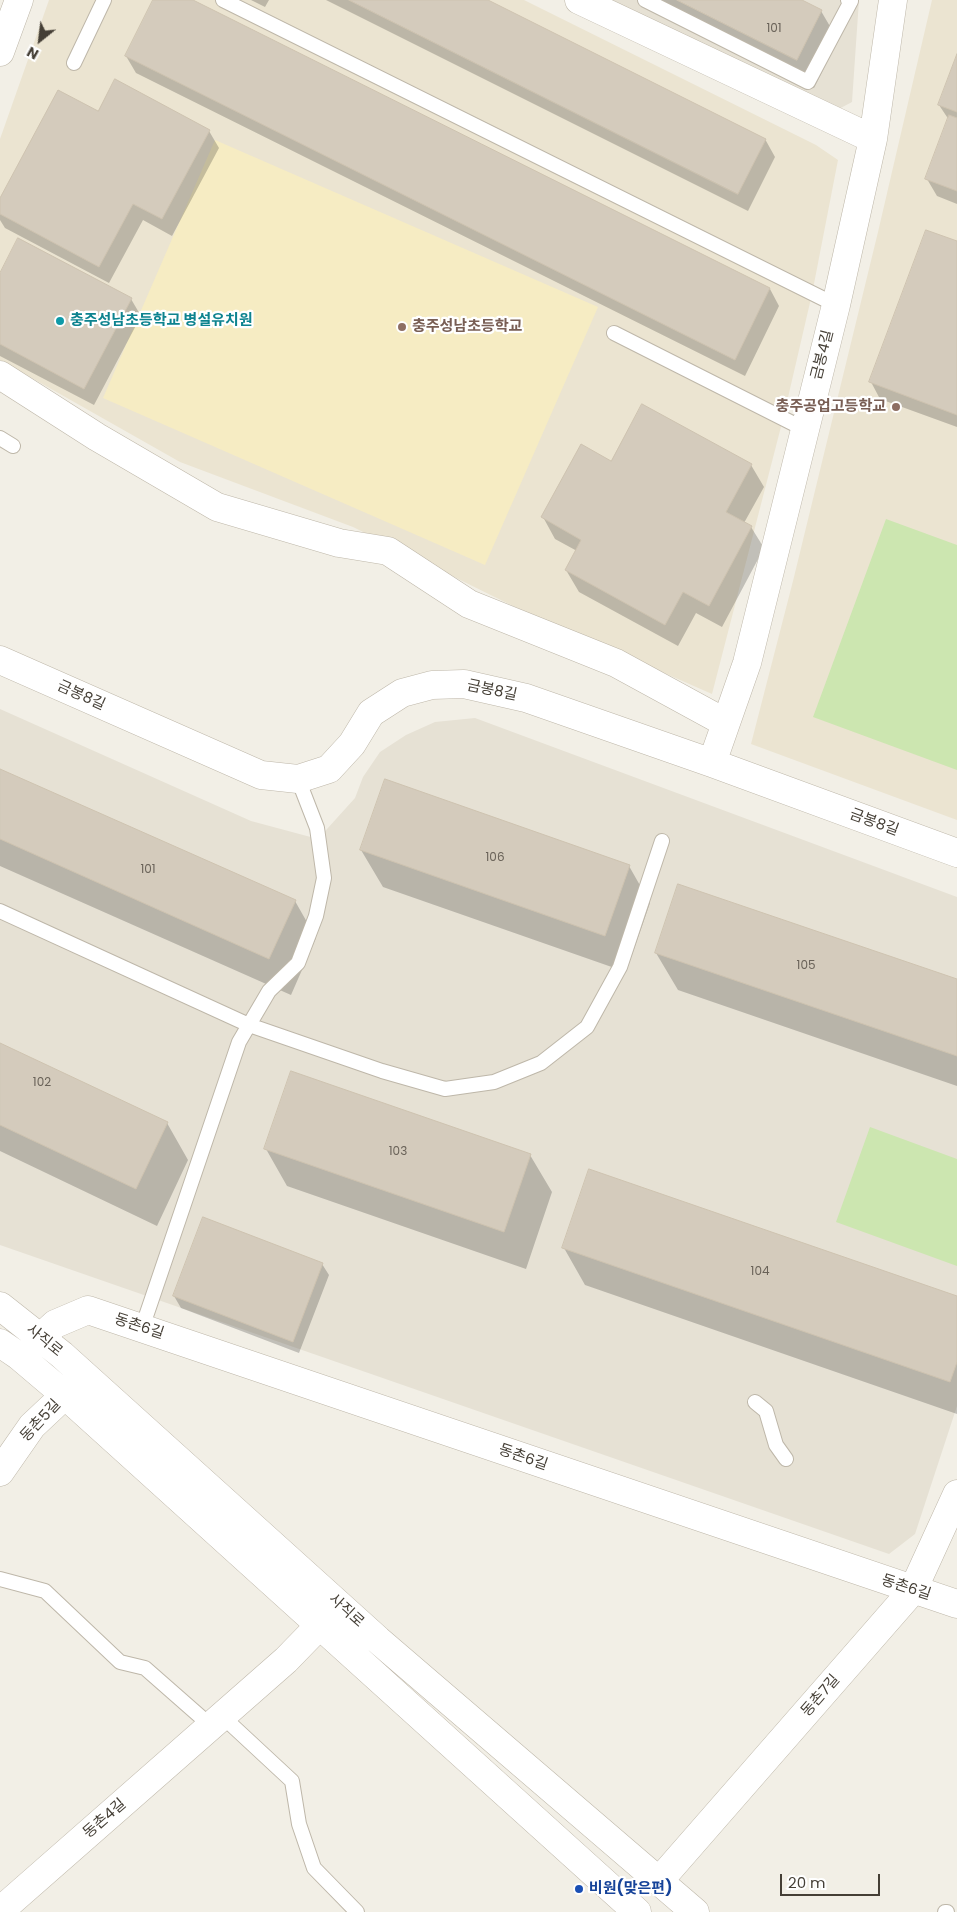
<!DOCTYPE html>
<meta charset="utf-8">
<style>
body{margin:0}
#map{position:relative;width:957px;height:1912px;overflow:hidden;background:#f2efe6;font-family:Poppins,sans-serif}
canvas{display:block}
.north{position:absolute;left:15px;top:15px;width:50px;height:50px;-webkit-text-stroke:4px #fff;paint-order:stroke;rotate:209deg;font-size:14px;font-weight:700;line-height:20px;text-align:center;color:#453f36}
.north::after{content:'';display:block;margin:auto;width:18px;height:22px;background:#453f36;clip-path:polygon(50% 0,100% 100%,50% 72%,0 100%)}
.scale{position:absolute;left:780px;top:1874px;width:100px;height:22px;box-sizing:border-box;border:2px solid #453f36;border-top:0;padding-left:6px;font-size:15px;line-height:18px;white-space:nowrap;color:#453f36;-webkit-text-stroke:4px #fff;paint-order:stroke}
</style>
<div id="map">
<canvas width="957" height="1912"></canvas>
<div class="north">N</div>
<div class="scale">20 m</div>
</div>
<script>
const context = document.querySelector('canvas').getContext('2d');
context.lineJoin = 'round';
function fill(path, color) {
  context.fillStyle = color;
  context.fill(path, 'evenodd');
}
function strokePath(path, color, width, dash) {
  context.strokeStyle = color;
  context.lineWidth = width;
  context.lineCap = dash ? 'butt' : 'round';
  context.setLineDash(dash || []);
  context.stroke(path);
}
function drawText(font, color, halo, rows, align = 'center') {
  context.font = font + ' Poppins,"Noto Sans KR",sans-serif';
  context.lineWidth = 4.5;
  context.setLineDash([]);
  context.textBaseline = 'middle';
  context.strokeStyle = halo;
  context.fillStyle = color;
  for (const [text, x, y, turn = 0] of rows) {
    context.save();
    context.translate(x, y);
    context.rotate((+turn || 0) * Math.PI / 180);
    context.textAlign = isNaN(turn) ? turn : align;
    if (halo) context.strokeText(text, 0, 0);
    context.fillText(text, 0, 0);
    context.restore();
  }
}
fill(new Path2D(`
 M611,0h248l-7,102 -17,9z
 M0,709l251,112 67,18 37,-41 8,-21 17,-25 26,-17 29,-13 40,-4 482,179v509l-42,128 -26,20 -889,-309z`), '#e6e1d4');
fill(new Path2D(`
 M49,0h475l292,145 22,15 -26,134 -29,125 -71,275 -193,-85 -166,-82 -173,-65 -180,-102v-221z
 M932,0h25v820l-206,-76 42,-163 85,-349z`), '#ebe4d1');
fill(new Path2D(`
 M886,519l71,26v225l-144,-53z
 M870,1127l87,32v107l-121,-44z`), '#cce6b0');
fill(new Path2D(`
 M215,140l383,167 -113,258 -382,-167z`), '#f6ecc3');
fill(new Path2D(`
 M154,0h36l580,289 9,17 -34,70 -609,-303 -10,-17z
 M251,0h18l-4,7z
 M326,0h159l280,139 10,18 -27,54z
 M637,0h162l22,11 17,29 -24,48z
 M957,58v146l-20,-8 -10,-17 22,-59 -10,-15z
 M99,113l110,18 10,17 -47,88 -29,-16 -34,63 -104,-55 -5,-8v-20z
 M957,243v184l-77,-28 -9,-17z
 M0,276l131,23 10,17 -47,89 -94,-49z
 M612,462l139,3 13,22 -20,36 7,4 13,21 -42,79 -26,-14 -18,33 -99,-54 -13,-22 11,-19 -22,-12 -12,-22z
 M0,770l295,131 21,37 -25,57 -291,-129z
 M361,850l268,16 21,37 -24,69 -243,-85z
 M656,953l301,28v105l-279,-96z
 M0,1045l167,78 21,37 -31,66 -157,-75z
 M266,1149l264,6 22,37 -26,77 -239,-83z
 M564,1248l393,49v117l-372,-129z
 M322,1264l7,11 -30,78 -118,-45 -7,-12z`), '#0003');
const building = new Path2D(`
 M153,0h40l577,288 -35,72 -610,-304z
 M349,0h139l278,139 -28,55z
 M677,0h125l20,10 -25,50z
 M957,54v58l-19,-7z
 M115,79l95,51 -48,89 -29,-15 -34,63 -99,-53v-16l58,-108 40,21z
 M949,115l8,3v73l-32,-12z
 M926,230l31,11v174l-88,-33z
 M18,238l114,60 -48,91 -84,-45v-71z
 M642,404l110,60 -26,48 26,14 -43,80 -26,-14 -18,33 -100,-55 16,-30 -40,-23 40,-73 30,17z
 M0,769l296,131 -27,59 -269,-120z
 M385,779l245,86 -25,71 -245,-86z
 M678,884l279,95v77l-302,-103z
 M0,1043l168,79 -32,67 -136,-64z
 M291,1071l240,83 -27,78 -240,-83z
 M589,1169l368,127v66l-7,20 -388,-134z
 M203,1217l120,46 -30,79 -120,-46z`);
fill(building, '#d4cbbc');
strokePath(building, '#cec3b0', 1);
const service = new Path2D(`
 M223,0l613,305
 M645,0l163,82 43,-81 -3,-1
 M74,63l30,-63
 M614,333l190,96
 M0,438l13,8
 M0,911l249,114 133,46 63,18 49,-7 47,-19 46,-36 33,-60 42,-126
 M142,1328l97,-286 30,-51 29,-28 18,-47 8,-38 -7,-50 -19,-49
 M755,1402l11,9 10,34 10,14
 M0,1579l45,12 75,71 25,6 66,58
 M222,1716l70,65 7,43 15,44 43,44
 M945,1912h2`);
const minor = new Path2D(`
 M579,0l294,139
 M0,375l97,62 120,70 122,36 49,8 81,53 147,59 110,60
 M0,660l261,115 37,4 31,-10 23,-25 19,-31 31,-20 30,-8 32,-1 62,14 186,65 245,90
 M712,763l35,-100 89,-358 37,-166 20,-139
 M40,1338l15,-14 33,-14 869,294
 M0,1472l32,-46 33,-31
 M659,1881l254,-291 44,-96
 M0,1911l286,-251 33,-34`);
const tertiary = new Path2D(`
 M0,52l19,-52
 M0,1306l62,49 316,285 317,272
 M0,1343l19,13 46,39 572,517`);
strokePath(service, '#beb7a9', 16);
strokePath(minor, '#beb7a9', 29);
strokePath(tertiary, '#beb7a9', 29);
strokePath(service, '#fff', 14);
strokePath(minor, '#fff', 28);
strokePath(tertiary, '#fff', 28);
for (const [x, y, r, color] of [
 [60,321,5,"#0f9aa8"],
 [402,327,5,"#8d6e63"],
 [896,407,5,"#8d6e63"],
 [579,1889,5,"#1a4fb4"]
]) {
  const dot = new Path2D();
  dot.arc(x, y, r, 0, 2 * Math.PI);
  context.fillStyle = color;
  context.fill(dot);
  strokePath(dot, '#fff', 2);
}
drawText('12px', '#696258', null, [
 ["101",774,29],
 ["106",495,858],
 ["101",148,870],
 ["105",806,966],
 ["102",42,1083],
 ["103",398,1152],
 ["104",760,1272]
]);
drawText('bold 15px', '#0d838f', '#fff', [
 ["충주성남초등학교 병설유치원",70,321]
], 'left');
drawText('bold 15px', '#785e54', '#fff', [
 ["충주성남초등학교",412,327],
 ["충주공업고등학교",886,407,"right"]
], 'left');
drawText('15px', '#453f36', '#fff', [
 ["금봉4길",823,355,-76],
 ["금봉8길",492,691,12],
 ["금봉8길",81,696,24],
 ["금봉8길",874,823,20],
 ["동촌6길",139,1327,18],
 ["사직로",44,1341,39],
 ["동촌5길",41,1421,-47],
 ["동촌6길",523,1458,19],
 ["동촌6길",906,1588,18],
 ["사직로",346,1611,42],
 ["동촌7길",821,1696,-49],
 ["동촌4길",105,1819,-41]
]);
drawText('bold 15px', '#164399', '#fff', [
 ["비원(맞은편)",589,1889]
], 'left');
</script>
